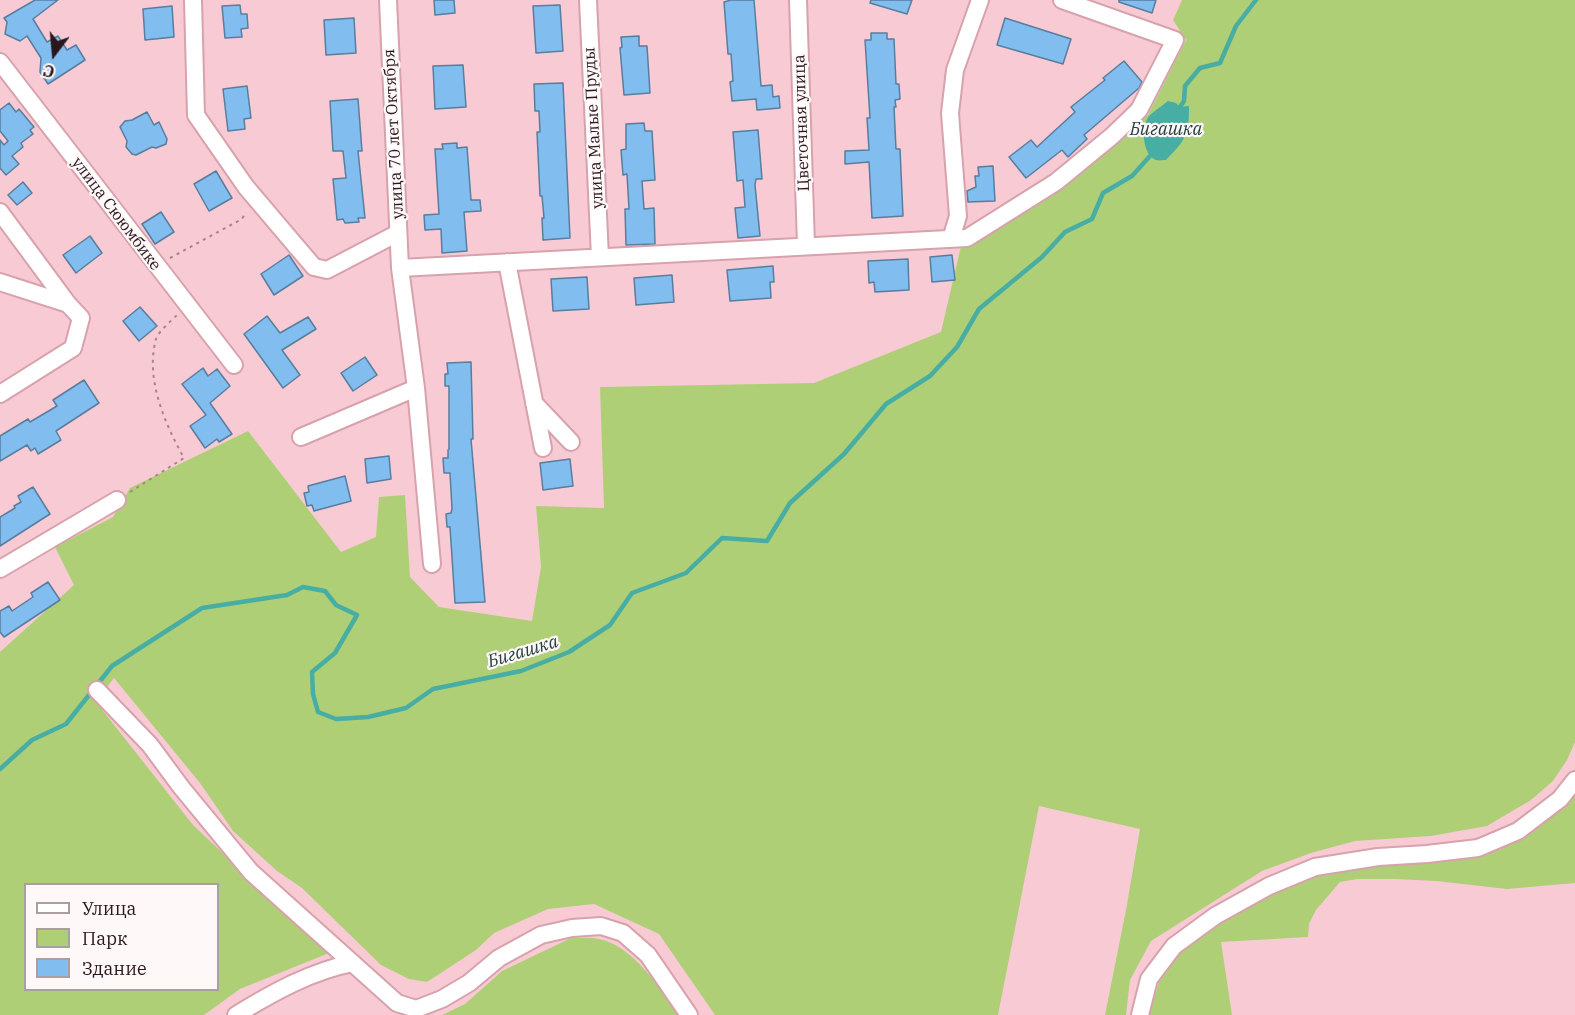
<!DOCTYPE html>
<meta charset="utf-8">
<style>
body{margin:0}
#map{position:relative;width:1575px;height:1015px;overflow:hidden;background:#f8cbd4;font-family:"IBM Plex Serif",serif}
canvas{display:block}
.legend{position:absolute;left:24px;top:883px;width:195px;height:108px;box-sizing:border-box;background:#fef8f9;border:2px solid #a99ea0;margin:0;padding:8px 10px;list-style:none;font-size:18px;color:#2a161b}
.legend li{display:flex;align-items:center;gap:12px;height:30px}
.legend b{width:30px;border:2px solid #a99ea0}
.north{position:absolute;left:24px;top:24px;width:60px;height:60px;-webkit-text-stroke:4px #fef8f9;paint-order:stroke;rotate:196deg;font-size:16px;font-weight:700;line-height:24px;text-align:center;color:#2a161b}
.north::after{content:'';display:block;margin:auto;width:21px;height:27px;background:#2a161b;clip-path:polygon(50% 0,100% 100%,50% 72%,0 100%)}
</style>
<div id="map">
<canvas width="1575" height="1015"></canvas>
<ul class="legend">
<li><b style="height:8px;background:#fff"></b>Улица</li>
<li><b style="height:16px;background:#afcf77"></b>Парк</li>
<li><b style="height:16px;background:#82bdf0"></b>Здание</li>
</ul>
<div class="north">С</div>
</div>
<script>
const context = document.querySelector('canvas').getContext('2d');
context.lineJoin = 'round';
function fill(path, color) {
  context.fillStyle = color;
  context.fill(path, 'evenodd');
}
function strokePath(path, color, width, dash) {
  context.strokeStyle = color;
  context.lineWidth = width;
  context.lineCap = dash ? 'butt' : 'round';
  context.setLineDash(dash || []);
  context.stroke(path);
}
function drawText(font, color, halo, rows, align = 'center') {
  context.font = font + ' "IBM Plex Serif",serif';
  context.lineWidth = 4.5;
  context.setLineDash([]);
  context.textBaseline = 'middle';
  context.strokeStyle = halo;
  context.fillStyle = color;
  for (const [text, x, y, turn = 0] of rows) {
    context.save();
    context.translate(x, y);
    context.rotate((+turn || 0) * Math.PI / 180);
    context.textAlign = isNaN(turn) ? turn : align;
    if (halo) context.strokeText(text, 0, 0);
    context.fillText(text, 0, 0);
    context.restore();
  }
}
fill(new Path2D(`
 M1182,0h393v742l-8,18 -14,21 -22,19 -44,26 -56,10 -76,5 -44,12 -49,18 -111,70 -21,39 -4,35h-21l21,-105 14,-81 -101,-23 -41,209h-283l-56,-81 -65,-30 -46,5 -54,24 -18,17 -49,32 -18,-3 -28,-14 -79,-77 -25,-17 -44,-40 -33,-48 -86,-105 -18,24 97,123 136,128 -89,36 -36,26h-204v-363l74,-67 -19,-38 58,-30 17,-29 118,-57 93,121 35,-15 3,-40 26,-2 5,82 29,30 93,14 9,-54 -5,-61 68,2 -4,-121 214,-4 127,-51 20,-86 99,-55 88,-76 38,-75 -13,-20zM26,884h192v106h-192z
 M1575,795v88l-68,6 -71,-8 -42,-2h-37l-17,3 -24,28 -7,14 -1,13 -87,5 11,73h-83l11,-36 22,-29 37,-26 66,-36 52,-19 115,-10 66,-19 48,-33z
 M571,938c9,0 20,-1 28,1 33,6 62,50 80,76h-237l23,-11 37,-33z`), '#afcf77');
fill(new Path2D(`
 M1168,101l8,2 4,4 9,-1c0,30 -3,33 -23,54 -4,0 -7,1 -10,0 -14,-5 -15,-34 -7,-44 5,-5 13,-10 19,-15z`), '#48ada2');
strokePath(new Path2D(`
 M1180,107l4,-6 1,-15 15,-18 20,-5 16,-37 20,-26
 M0,769l32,-29 34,-16 46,-58 90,-58 85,-13 16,-8 22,4 11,14 21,10 -22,38 -23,19 1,22 5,18 18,7 32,-2 38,-9 27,-19 88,-18 48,-19 41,-27 22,-32 54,-20 36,-35 45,3 23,-38 54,-49 42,-50 44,-28 27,-29 22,-38 63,-52 23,-25 27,-13 11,-26 29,-17 18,-20`), '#48ada2', 4.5);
const building = new Path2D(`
 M35,0h23l-25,19 14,23 11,-6 9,14 9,-5 9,15 -37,24 -8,-12 1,-14 -14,-22 -7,5 -15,-7 2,-12 -3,-4z
 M434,0h20l1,13 -20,2z
 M731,0h23l7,86 11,-1 1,12 6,-1 1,12 -23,2 -1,-11 -24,2 -2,-19 3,-1 -2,-27h-3l-4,-52z
 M871,0h41l-5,14 -37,-11z
 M1119,0h37l-4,13 -33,-11z
 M240,5l1,9h6l1,14 -7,1 1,8 -17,1 -3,-32z
 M560,5l3,46 -27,2 -3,-47z
 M172,6l2,31 -29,3 -2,-31z
 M354,18l2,35 -30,2 -2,-35z
 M1005,18l66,21 -8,25 -66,-19z
 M871,33h16v6h7l2,45h3l1,15 -5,1 1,7h-2l2,42h4l3,67 -31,2 -3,-56 -24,2v-13l24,-1 -2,-32h3l-5,-78h6z
 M639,36v10h8l3,47 -26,2 -4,-47 2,-1 -1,-10z
 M1124,61l18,21 -3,6 -55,47 3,4 -19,18 -6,-7 -36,28 -17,-21 22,-17 6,7 38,-35 -4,-5 34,-27 -2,-2z
 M463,65l3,42 -31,2 -2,-43z
 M563,83l7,155 -27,2 -1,-22h2l-2,-22h-2l-3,-64h3l-1,-21h-4l-1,-27z
 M247,86l4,32 -7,1 1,10 -17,2 -5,-42z
 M358,99l4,52h-4l7,67h-7l1,4 -14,1 -2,-4 -6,1 -4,-41 13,-1 -3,-27h-10l-3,-50z
 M9,103l7,9 3,-3 15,18 -4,3 3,4 -12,9 2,4 -11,9 7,8 -13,11 -6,-7v-28l4,5 4,-4 -8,-10v-21z
 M147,112l7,13 5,-3 8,17 -1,5 -10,4 -4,-1 -16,8 -4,-1 -6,-7 1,-6 -7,-14 5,-6 7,-1z
 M644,123l1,8h7l3,49 -13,1 2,28 10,-1 1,36 -29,1 -1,-36h4l-2,-35 -4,1 -2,-25 5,-1v-25z
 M758,130l4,49h-6l-1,6 5,51 -22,2 -3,-30 10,-1 -2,-27 -6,1 -4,-49z
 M457,143v5l10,-1 4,53h9l1,11 -17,1 3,39 -25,2 -1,-24 -16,1 -1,-15 15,-1 -4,-65h8l-1,-5z
 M993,166l2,35 -27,1 -1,-11 9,-4 -1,-11h4l-1,-9z
 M216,171l16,27 -23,13 -15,-27z
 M23,182l9,11 -15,12 -9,-10z
 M161,212l13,20 -19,12 -13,-20z
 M90,236l12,17 -26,20 -13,-18z
 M289,255l14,21 -29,19 -13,-21z
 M952,255l3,25 -23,2 -2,-25z
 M908,259l1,31 -34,2 -1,-10 -5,1 -1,-22z
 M773,266l1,16h-4l1,16 -41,3 -3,-31z
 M672,275l2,27 -38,3 -2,-27z
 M587,277l2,32 -36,2 -2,-32z
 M140,307l17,19 -18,15 -16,-20z
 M267,316l13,17 28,-16 8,12 -34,21 18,25 -17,13 -39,-54z
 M365,357l12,18 -24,16 -12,-18z
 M471,362l2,77h-2l14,163 -30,1 -5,-76h-3l-1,-13 5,-1 1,-4 -2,-36h-6l-1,-15h5v-8l1,-1v-63h-4v-12h3l-1,-11z
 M203,368l5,8 9,-7 13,17 -20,17 22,31 -13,8 -2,-3 -12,9 -15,-22 16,-11 -24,-31z
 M84,380l15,23 -43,28 5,9 -23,14 -3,-6 -4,3 -4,-6 -27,16v-25l28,-17 2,3 27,-16 -4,-6z
 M389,456l2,23 -24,4 -2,-24z
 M570,459l3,27 -30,4 -3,-27z
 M345,476l6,25 -37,10 -2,-6 -5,1 -3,-13 5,-1 -1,-6z
 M33,487l17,27 -50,32v-29l15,-9 -1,-2 7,-4 -3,-6z
 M48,582l12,18 -56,37 -4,-5v-21l9,-5 3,5 21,-14 -2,-4z`);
fill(building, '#82bdf0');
strokePath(building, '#587d9d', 1.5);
const minor = new Path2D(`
 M193,0l3,115 50,72 50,59 18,21 13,3 71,-37
 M388,0l12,268 16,120 16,176
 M588,0l12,257
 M798,0l8,245
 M0,62l234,303
 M0,212l68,92 13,14 -8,30 -73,46
 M951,239l7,-23 -8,-103 5,-43 25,-70
 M507,262l36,186
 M400,268l567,-30 89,-56 56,-46 27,-26 36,-70 -113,-40
 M0,282l68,22
 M534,403l37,39
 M301,437l115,-49
 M0,569l117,-69
 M97,690l53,55 31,42 70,85 146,131 19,6 26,-10 27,-16 30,-25 42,-23 31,-7 29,-2 22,7 25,22 41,60
 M236,1015c36,-22 75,-44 117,-52
 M1140,1015l9,-36 25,-33 41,-30 54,-30 46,-19 63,-10 49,-3 51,-6 40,-17 42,-32 15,-19`);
strokePath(minor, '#d7a2ac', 20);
strokePath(new Path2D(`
 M170,258l72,-39 4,-7
 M130,492l54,-34c-19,-34 -39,-79 -28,-119 3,-8 15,-18 21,-24`), '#a7848b', 2, [3, 4.5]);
strokePath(minor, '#fff', 16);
drawText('16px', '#2a161b', '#fef8f9', [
 ["Цветочная улица",802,123,-92],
 ["улица Малые Пруды",594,128,-93],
 ["улица 70 лет Октября",394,134,-93],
 ["улица Сююмбике",116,214,53]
]);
drawText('italic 18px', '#23423e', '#fef8f9', [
 ["Бигашка",1166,130],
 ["Бигашка",523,652,-17]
]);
</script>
